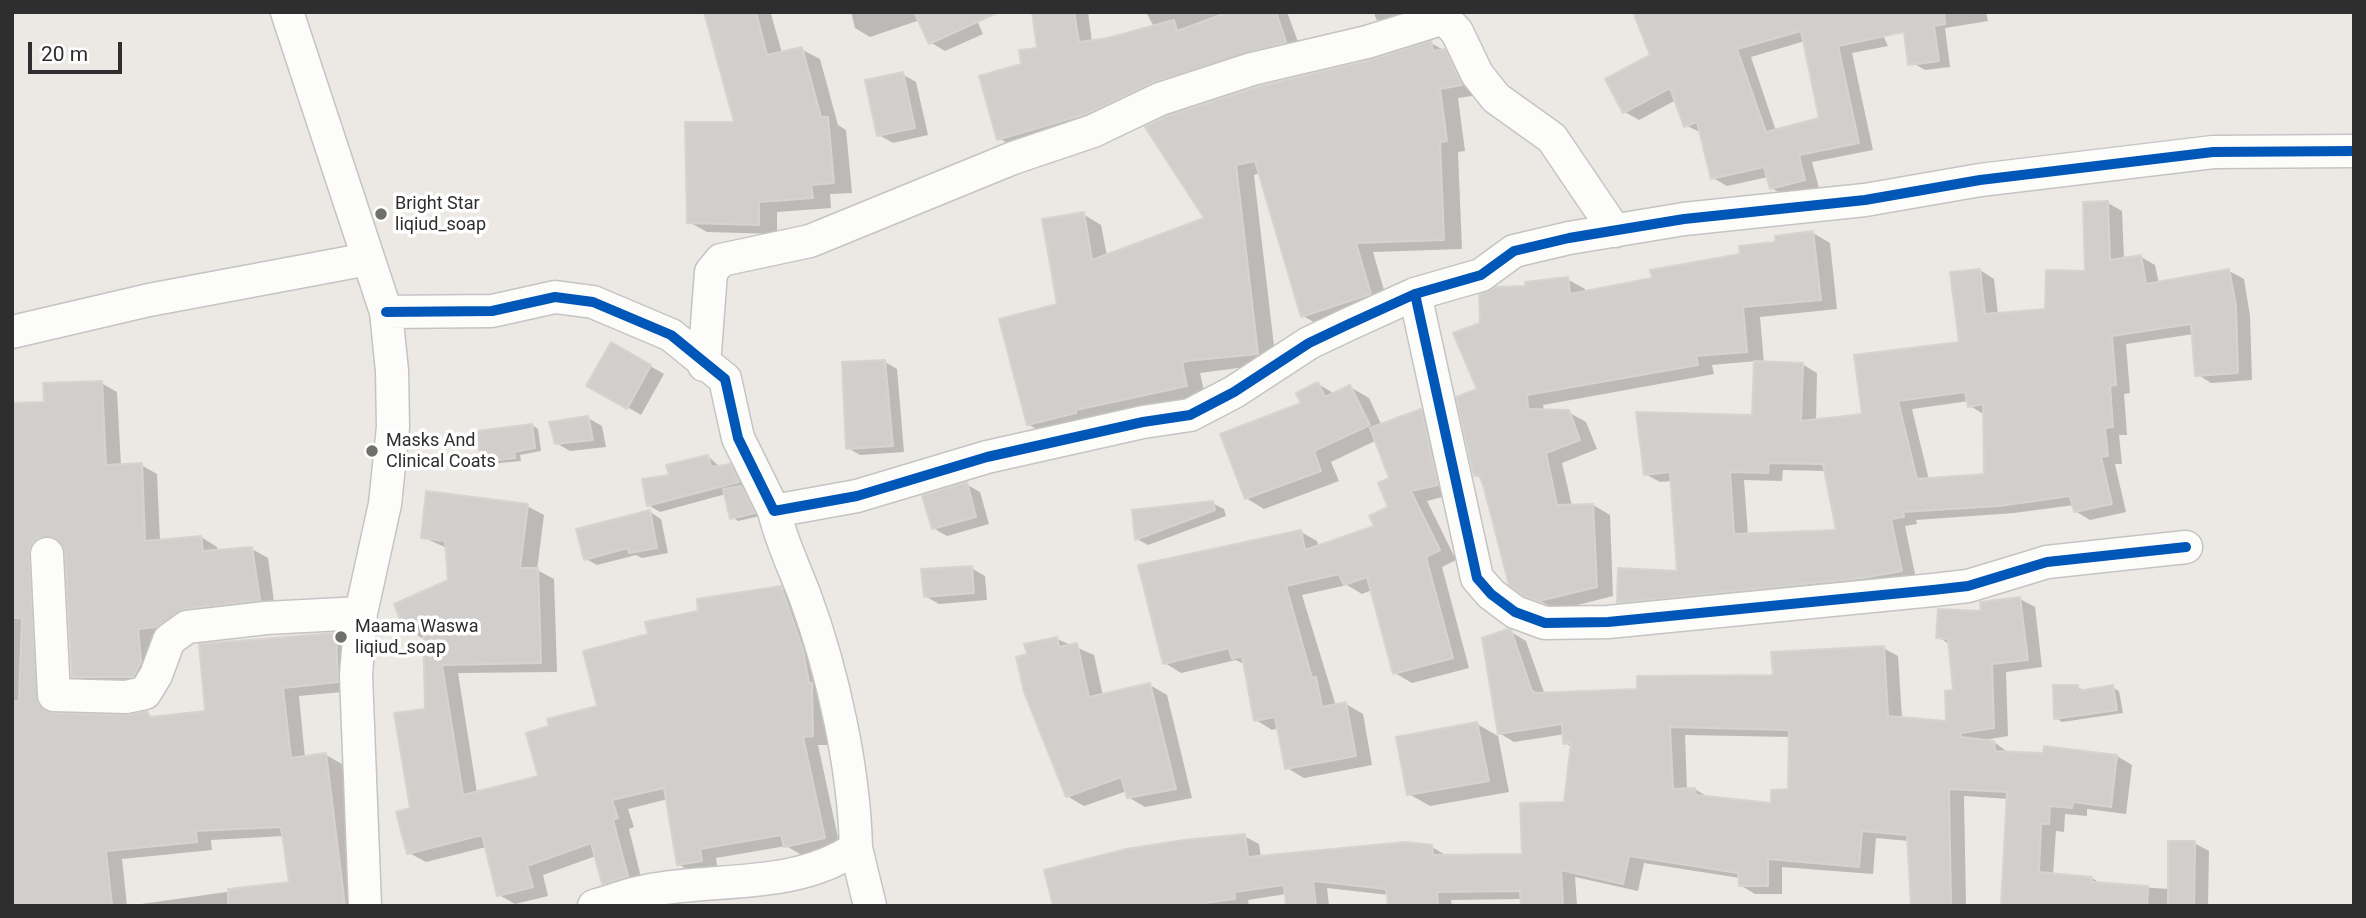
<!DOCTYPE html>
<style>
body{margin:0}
#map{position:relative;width:2366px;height:918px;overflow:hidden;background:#ece8e4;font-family:Roboto,sans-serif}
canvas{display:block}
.frame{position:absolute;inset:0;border:14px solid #2e2e2e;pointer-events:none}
.scale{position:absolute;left:28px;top:42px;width:94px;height:32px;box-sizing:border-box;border:4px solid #2e2e2e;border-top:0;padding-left:9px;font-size:21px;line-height:24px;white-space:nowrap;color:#2e2e2e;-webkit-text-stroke:5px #fff;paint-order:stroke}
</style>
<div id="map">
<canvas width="2366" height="918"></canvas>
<div class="frame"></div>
<div class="scale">20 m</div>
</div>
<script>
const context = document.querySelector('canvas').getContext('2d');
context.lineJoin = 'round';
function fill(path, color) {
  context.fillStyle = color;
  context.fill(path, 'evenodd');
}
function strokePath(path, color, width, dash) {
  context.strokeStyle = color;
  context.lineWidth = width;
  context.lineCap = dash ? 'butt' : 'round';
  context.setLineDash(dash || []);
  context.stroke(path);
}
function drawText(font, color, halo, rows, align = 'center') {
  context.font = font + ' Roboto,sans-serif';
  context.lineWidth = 7;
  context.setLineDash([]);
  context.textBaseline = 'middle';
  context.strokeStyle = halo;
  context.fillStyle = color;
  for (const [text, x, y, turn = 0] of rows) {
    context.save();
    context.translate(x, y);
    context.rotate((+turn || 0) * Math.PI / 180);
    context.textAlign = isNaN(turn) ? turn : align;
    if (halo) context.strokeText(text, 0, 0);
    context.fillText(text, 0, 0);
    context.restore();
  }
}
fill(new Path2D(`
 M706,12h72l-7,2 11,39 19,-4 19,10 18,66 8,5 6,63 -22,1 1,14 -54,4v22l-70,-2 -18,-10 47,-98z
 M851,12h122l10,22 -38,17 -15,-9 -10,-22 -50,17 -15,-9z
 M1033,12h55l4,30 61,-17 -7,-13h141l14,38 -287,97 -15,-9 24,-72 16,-17z
 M1374,12h67l-47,18 -18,-11z
 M1872,12l16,34 -36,7 21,97 -61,12 7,26 -33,8 -15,-8 -3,-11 -41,9 -14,-8 -11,-45 -17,-8 -9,-25 -37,20 -14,-8 28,-57zM1805,41l17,78 -46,12 -25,-74z
 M1902,12h84l2,9 -43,7 5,39 -25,3 -12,-7z
 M1431,43l32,18 16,34 -21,3 7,53 -7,1 4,97 -89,3 15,52 -67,22 -18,-10 -43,-143 -6,2 22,188 -76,10 5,23 -159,39 -18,-11 55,-210 18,11 6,31 100,-38 -60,-91z
 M902,74l14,8 12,53 -35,8 -14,-8z
 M2108,203l14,8 2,48 17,-2 14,8 4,19 70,-13 15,8 6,37 2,64 -41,3 -14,-9 -3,-40 -68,10 4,49 -6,1 3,41h-8l3,29h-7l11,48 -36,8 -15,-9 -1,-6 -60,8 -98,7 1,4 -12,2 11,53 -283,31 -14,-8 60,-29 -7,-92 -12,1 -15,-8 109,-57 2,-56 -44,4 2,9 -171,31 1,6 24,1 18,10 11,27 -35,14 10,43 21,-1 17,10 3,81 -55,14 -33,-16 -43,-115 -7,-4 7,-151 46,-36 39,-9 18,10v3l69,-12 159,-47 17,10 7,66 -77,8 4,46 38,1 15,9 -1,48 48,-6 97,-72 19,-73 14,9 4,36 49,-5 40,-37zM1969,401l1,5 15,9v61l-56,4 -17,-71zM1783,470l43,1 12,60 -90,4 -4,-55 38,1z
 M612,344l52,30 -23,41 -52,-30z
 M885,362l12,7 7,83 -44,3 -12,-7z
 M101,383l16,9 4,74 20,-1 16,9 3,67 41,-4 16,10 1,5 34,-3 16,9 7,51 -101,26 -21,2 4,35 -7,13h-61l-16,-9 -6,-124 -4,-8 -10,4 -2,158 4,7 71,4 20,-4 9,5 52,-6 129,-78 16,10 1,47 -54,5 6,62 21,-3 16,9 17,142h-347v-501l34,-1zM284,836l7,47 -164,23 -5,-47 90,-9 -1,-10z
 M1318,384l17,10 15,-7 19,11 13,28 39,-15 17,10 16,73 -27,7 29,59 -14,7 27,101 -57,15 -17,-10 -23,-83 -10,4 -15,-9 -45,10 34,111 10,-2 17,10 9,51 -68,13 -17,-10 -8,-40 -7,2 -16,-10 -10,-55 -10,-5 -55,13 -16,-10 136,-131 16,9 2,6 57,-20 14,-19 1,-29 -14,-39 -46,22 8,19 -75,28 -18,-11z
 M588,418l14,8 4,21 -36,4 -14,-8z
 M532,425l6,4 3,22 -21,4 1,6 -32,3 -6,-3z
 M708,456l13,12 9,-2 13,7 7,15 -6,2 16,26 -22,5 -6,-4 -6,-23 -66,18 -12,-7 23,-29z
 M966,484l14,8 9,32 -42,12 -14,-8z
 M1212,503l12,6 2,7 -78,29 -11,-6z
 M527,506l17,9 -7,55 17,9 3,93 -99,1 19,120 63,-16 60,-70 50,-72 50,-23 81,-24 17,10 21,62 10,85h-11l22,102 -38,8 -16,-9 -70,12 2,12 -23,4 -17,-10 -10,-65 -40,10 6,18 -5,2 14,56 -23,7 -16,-9 -8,-27 -53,19 5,21 -33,8 -16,-9 -13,-48 -60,15 -17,-9 17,-143 -1,-73 -3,1 -16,-10 44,-47 -3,-33 -25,-11z
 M650,512l11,7 7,34 -26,5 -6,-3 -39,10 -11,-6z
 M971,568l14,8 2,24 -48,4 -14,-8z
 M2020,599l15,8 7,60 -36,5 2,64 -24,4 10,2 15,11 36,2 1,-7 71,8 15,9 -6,49 -39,-5v7l-22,-2 -1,18 -8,-1 -3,44 39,3 11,7 67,4 24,-46 15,8 -1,55h-206l7,-107 -45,-3 2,110h-53l-4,-65 -33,-3 -3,36 -91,-7v27h-27l-15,-9v-7l-96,-15 -6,28 -63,-14 2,29h-54v-7l-72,1 1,6h-62l-1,-11 -62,-7 2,18h-41l-2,-12 -38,6 1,6h-194l189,-70 15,8 2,14 171,-11 15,9 77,-1 42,-51 6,-57 -7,-4v-9l-51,8 -15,-9 12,-101 15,9 19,54 94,-4 135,-15 109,-28 15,8 4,62 46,5 7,-31 -4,-47 -13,-8 45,-24zM1685,735l106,2 -1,54 -17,14 -62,-6 -16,-10 -8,1z
 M1057,639l37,16 9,41 47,-11 17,10 25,103 -47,9 -17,-10 -1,-6 -43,15 -17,-10 -38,-140z
 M2077,687l8,4 27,-4 7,4 4,22 -61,9 -6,-4z
 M1477,724l21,12 11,56 -79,14 -21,-12z`), '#0003');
const building = new Path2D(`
 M704,12h52l11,43 35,-8 19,70h7l6,66 -23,2 2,13 -54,4v23l-72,-2 -2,-101h49z
 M914,12h85l-70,32z
 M1032,12h42l5,30 29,-4 66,-18 3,11 52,-19h47l10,30 -132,40 -68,32 -89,26 -18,-64 42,-12 -2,-14 18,-2z
 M1633,12h311l1,12 -11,2 5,35 -31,4 -4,-33 -66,14 21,97 -60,12 6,25 -35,9 -6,-22 -53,12 -14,-57 -13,5 -14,-39 -47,25 -18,-34 45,-24zM1801,31l18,87 -53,14 -29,-83z
 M1431,41l2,10 12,-2 17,36 -22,4 7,52 -7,1 4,98 -88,3 15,51 -70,23 -46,-156 -19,4 22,189 -71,7 -5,2 5,23 -111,24v3l-49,12 -28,-106 58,-15 -15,-85 42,-7 8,48 112,-42 -59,-91 22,-11 90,-29 114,-27z
 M903,72l12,56 -38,8 -12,-56z
 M2108,201l2,59 31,-5 5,29 83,-15 7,37 2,67 -43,3 -4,-52 -79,12 4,49 -6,1 3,41 -8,1 3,28 -7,1 11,47 -38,8 -4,-16 -71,10 -96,6 1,5 -13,2 11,52 -40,7 -245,25 1,-35 59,3 -7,-99 -26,3 -8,-63 116,3 2,-54 49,2 -2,58 61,-7 -8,-59 105,-13 -9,-70 30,-3 5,45 60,-5 1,-39 39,1 -2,-69zM1965,392l3,15 15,-3 1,70 -67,5 -19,-78zM1769,463l54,1 13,66 -102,4 -4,-62 38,1z
 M1813,231l8,69 -78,7 4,45 -51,4 2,9 -171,30 1,14 41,1 11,30 -34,13 11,52 36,-1 4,83 -58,14 -15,-5 -15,-11 -25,-97 -5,-13 -5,1 -18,-79 21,-8 -24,-56 27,-10 -1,-28 17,-8 30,-1 -1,-4 43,-5 2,17 82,-16 -2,-8 90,-16 -1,-8 36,-4v-6z
 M611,342l40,23 -24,44 -41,-23z
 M885,360l8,86 -47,3 -4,-87z
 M102,381l4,84 36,-2 3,78 56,-5 2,15 49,-4 8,53 -75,9 -28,18 -19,2 3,33 -8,15h-61l-7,-125 -9,-14h-18l-7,7 -2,10 9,149 15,9 73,2 21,-4 3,6 55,-6 -6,-67 137,-11 2,49 -55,6 8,70 35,-5 19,153h-117v-17l61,-7 -8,-55 -85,4 1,11 -91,9 6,55h-100v-204l7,-1 3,-83h-10v-215l32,-1 -1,-19z
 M1318,382l7,15 25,-12 20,40 -56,26 7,20 -76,28 -25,-65 81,-31 -5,-10z
 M1421,409l17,76 -27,6 29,59 -14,7 27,101 -60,16 -26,-97 -23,8 -5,-11 -53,12 26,92 4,-1 6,30 24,-5 10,54 -71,13 -10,-52 -21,4 -12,-65 -10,3 -3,-11 -66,16 -25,-99 163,-35 4,20 69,-24 -5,-10 19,-9 -10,-24 11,-5 -19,-50z
 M588,416l5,24 -38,4 -6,-22z
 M532,424l3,24 -21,4 1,6 -34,4 -4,-31z
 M708,455l3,12 19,-3 9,18 -92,24 -5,-27 27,-4 -3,-10z
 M967,482l9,35 -44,12 -10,-33z
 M741,486l14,27 -25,6 -7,-30z
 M426,491l102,13 -8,64h18l3,95 -99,2 21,130 75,-19 -12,-43 23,-7 -2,-7 50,-13 -14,-55 65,-17 -3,-12 53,-11 -1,-12 84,-13 22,64 6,33h3l1,53 -10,1 22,101 -41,9 -3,-12 -81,14 2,12 -25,4 -13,-77 -52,12 6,18 -5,2 15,56 -26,8 -11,-41 -64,23 6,21 -36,9 -15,-61 -75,19 -11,-42 14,-4 -16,-95 31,-4 -2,-88 -19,9 -10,-26 54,-24 -3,-39 -24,-3z
 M1213,501l2,9 -80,30 -3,-30z
 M650,510l7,38 -28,5 -1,-5 -44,12 -8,-31z
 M972,566l2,27 -50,4 -3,-28z
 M2020,597l8,63 -36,4 2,64 -33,5v4l33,4 1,10 48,2 1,-7 73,9 -6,52 -38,-5 -1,6 -22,-2 -1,18h-8l-2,48 53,5v5l56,4 -1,20h-146l6,-114 -58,-3 2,117h-40l-4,-71 -45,-4 -3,36 -91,-8v27h-29l-1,-13 -109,-17 -6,28 -62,-14 2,36h-42l-1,-15 -83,1 1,14h-50l-2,-17 -73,-8 3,25h-30l-2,-21 -50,7 1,7 -31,4v3h-151l-9,-36 82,-21 58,-9 61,-6 3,23 158,-15 26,3 1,10 89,-1 -2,-51 44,-1 7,-59 -8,1 -1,-20 -64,10 -16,-96 26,-9 3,1 21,61 4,2 101,-4v-13l136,-1 -2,-23 113,-6 4,70 58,5 -1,-30 8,-1 -5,-51 -12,-1 2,-29 43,2 -1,-9zM1670,727l119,3 -1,59 -17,1v13l-75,-8 -1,-7 -22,1z
 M1057,637l2,10 18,-4 12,54 61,-14 26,106 -49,9 -6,-21 -55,20 -42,-105 -8,-35 11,-3 -3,-10z
 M2053,685h25v6l35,-6 4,25 -63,9z
 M1477,722l12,59 -82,14 -11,-58z
 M2168,841h27l-1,65h-26z`);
fill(building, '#d1cecb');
strokePath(building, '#d7d4d0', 2);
const minor = new Path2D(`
 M287,12l99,300 6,59 1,56 -8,77 -24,109 -5,62 9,231
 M1444,12v6l13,14 20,42 19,24 56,40 63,93
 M1415,294l62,284 14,16 24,18 30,11 63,-1 325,-32 35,-4 79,-24 139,-15
 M386,312l106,-1 63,-14 38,5 78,33 54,44 13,59 36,73 83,-15 130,-39 156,-35 47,-7 44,-23 75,-49 40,-19 66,-30 66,-19 33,-24 55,-13 115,-19 181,-19 115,-20 233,-28 141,-1
 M12,332l137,-32 219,-41
 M704,365l7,-93 10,-12 89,-19 203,-83 80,-27 67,-32 92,-30 115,-27 77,-24
 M47,554l7,141 72,2 19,-4 11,-18 13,-35 18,-13 79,-9 95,-5
 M856,848l14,58
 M594,906c18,-5 35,-12 52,-15 70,-14 149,-1 210,-43 -2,-80 -23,-176 -51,-252 -11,-29 -24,-55 -31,-85`);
strokePath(minor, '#c5c4c5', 35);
strokePath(minor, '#fcfcfb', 32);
strokePath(new Path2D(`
 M1415,294l62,284 14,16 24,18 30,11 63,-1 325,-32 35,-4 79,-24 139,-15
 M386,312l106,-1 63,-14 38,5 78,33 54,44 13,59 36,73 83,-15 130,-39 156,-35 47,-7 44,-23 75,-49 40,-19 66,-30 66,-19 33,-24 55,-13 115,-19 181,-19 115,-20 233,-28 141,-1`), '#0057b8', 10);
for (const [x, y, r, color] of [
 [381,214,7,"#706f6e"],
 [372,451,7,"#706f6e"],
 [341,637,7,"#706f6e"]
]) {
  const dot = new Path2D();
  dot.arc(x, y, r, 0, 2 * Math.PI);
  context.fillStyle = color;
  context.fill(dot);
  strokePath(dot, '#fff', 2.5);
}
drawText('18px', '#2e2e2e', '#fff', [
 ["Bright Star",395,204],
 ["liqiud_soap",395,225],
 ["Masks And",386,441],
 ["Clinical Coats",386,462],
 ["Maama Waswa",355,627],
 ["liqiud_soap",355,648]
], 'left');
</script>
